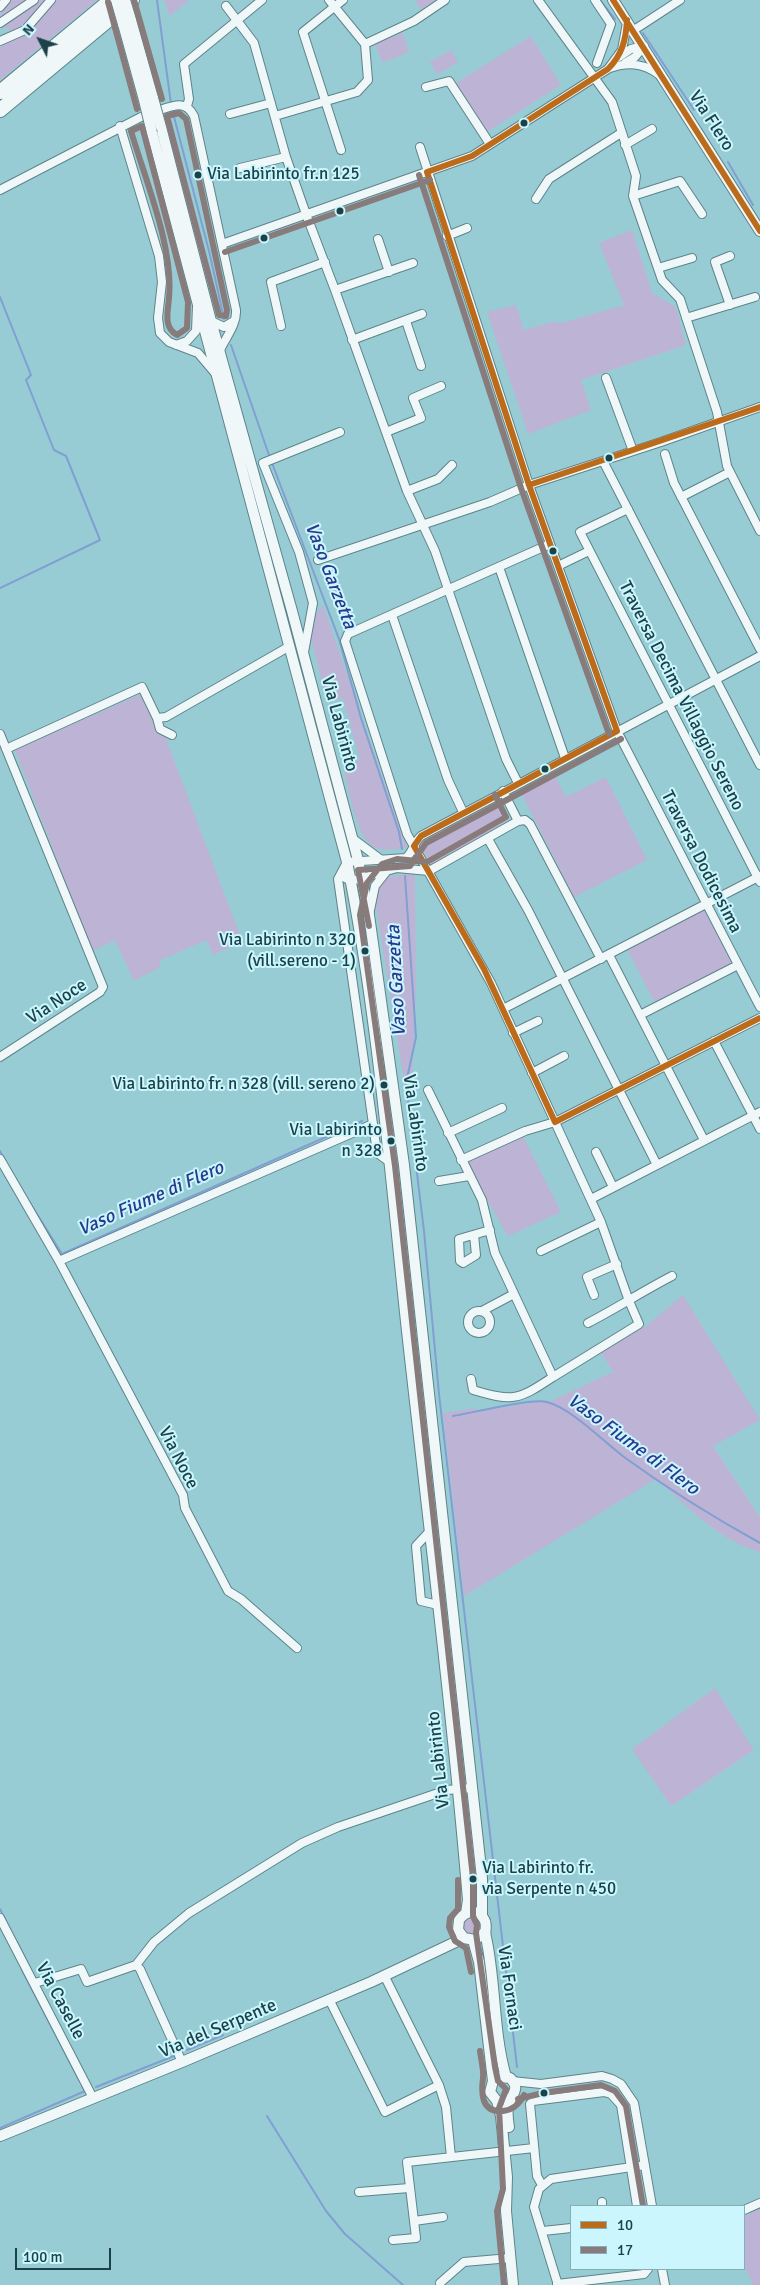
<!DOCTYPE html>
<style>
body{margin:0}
#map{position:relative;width:760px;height:2285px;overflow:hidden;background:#98ccd4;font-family:Signika,sans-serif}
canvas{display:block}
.legend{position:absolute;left:570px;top:2205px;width:175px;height:65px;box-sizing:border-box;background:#cbf6fe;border:1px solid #85aeb6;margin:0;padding:6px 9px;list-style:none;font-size:15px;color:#1b4249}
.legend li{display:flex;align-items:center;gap:10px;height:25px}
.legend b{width:25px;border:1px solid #85aeb6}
.north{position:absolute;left:15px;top:15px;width:50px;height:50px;-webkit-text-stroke:4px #cbf6fe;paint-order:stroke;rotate:311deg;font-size:14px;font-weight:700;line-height:20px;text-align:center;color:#1b4249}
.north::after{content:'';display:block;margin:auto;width:18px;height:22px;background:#1b4249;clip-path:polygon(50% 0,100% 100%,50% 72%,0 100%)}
.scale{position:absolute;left:15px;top:2248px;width:96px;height:22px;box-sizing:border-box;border:2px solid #1b4249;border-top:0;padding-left:6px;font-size:15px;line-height:18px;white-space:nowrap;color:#1b4249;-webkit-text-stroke:4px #cbf6fe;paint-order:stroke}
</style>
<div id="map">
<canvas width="760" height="2285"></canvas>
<ul class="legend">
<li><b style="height:6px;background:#bb6b19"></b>10</li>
<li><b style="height:6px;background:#887b7c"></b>17</li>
</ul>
<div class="north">N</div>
<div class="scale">100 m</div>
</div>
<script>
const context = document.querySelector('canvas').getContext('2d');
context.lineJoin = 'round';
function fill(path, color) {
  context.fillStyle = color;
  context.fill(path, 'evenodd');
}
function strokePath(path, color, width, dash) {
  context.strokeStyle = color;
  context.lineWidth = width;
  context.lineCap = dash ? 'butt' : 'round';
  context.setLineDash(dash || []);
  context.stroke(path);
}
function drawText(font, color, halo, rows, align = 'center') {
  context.font = font + ' Signika,sans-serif';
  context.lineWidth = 4;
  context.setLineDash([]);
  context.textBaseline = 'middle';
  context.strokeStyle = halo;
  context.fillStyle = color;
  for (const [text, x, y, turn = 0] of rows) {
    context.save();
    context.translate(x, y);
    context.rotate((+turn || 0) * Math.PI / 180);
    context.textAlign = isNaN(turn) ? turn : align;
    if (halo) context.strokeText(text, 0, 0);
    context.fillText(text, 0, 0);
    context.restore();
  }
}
fill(new Path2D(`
 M9,0h19l-27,18v-8z
 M39,0h8l-21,26 -11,6 -7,-2 -5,-6z
 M55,0h42l-97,80v-32l11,-9 15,-5z
 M164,0h25l-19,16z
 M415,0h25l-17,12z
 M403,33l6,19 -26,11 -8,-19z
 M531,36l30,49 -74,47 -31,-49z
 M451,50l7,12 -21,12 -7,-12z
 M632,230l20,63 24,14 10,38 -105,35 10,30 -63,24 -41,-122 29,-7 8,25 28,-8 10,1 62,-18 -25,-62z
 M323,605l84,243c-10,1 -22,3 -31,0 -21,-8 -27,-62 -33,-82l17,-6 -17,-62 -16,4 -18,-71 3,-13z
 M148,691l94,250 -29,14 -6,-15 -47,20v7l-26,14 -19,-41 -23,11 -77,-201z
 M553,771l13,26 40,-20 41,83 -73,37 -55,-108z
 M498,799l11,21 -78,45 -12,-23z
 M415,873l1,123 -4,80 -8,5 -30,-188 12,-16z
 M703,909l29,54 -77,40 -28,-54z
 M522,1134l39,78 -53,24 -42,-73z
 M683,1295l77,125 -47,26 47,71v35c-43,-12 -71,-45 -104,-73l-192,117 -21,-183 33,-5 1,4 58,-10h14l64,-30 -12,-20 45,-26z
 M715,1688l39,62 -83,56 -39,-57z
 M469,1916l10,2 3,9 -5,8 -12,-1 -3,-12z
 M760,2208v77h-7l-9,-20v-48z`), '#bdb3d5');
strokePath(new Path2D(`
 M157,0l14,104
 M600,0l15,19
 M643,33l51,77
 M172,109l38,146 14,64
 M728,162l25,43
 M0,297l31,78 -5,5 28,70 12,6 34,84 -100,48
 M231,345l39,113
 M272,463l67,176 22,79 38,114 3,17
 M405,876l11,161 -10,46 18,148 15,163 78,673
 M0,1151l6,11
 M23,1192l39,62 300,-133
 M453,1416c19,-3 79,-18 94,-14 24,6 57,40 77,55 44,32 89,60 136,86
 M0,1909l11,23
 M17,1942l10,20
 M22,1970l57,110
 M187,2050l36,-15
 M96,2087l78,-31
 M267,2116l59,95 19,23 58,51
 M0,2128l85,-37 -3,-5`), '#809fd3', 2);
const street = new Path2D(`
 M329,0l36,44
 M538,0l74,102 24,74 -3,20 29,84 18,19 37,113 10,54 33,65
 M595,0l16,24 -14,39
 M226,6l28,37 32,114 20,57 29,76 72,201 28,60 71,208 12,24
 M0,7l6,-7
 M0,23l34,-23
 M634,30l46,-30
 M0,41l25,-11 26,-30
 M619,57l12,-8 13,-3
 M625,63l10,-6 9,-11
 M610,68c18,-6 33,-5 48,6
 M426,87l23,-6 41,63
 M187,106l2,-7 -5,-35 78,-64
 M160,110c14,-5 26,-10 34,6l42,194c1,15 -11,28 -17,42
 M230,114l41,-11
 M275,116l82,-24 11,-12 -3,-36 49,-23 31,-21
 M120,126l39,130 3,26 -4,36 2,15 9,9 29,11 17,20
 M625,145l27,-16
 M420,147l109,338 88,246 143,276
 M341,150l-38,-118 40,-32
 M240,168l46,-11
 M0,190l141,-73
 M633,196l47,-15 22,33
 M536,199l13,-20 72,-46
 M447,236l20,-8
 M378,239l11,33
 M222,244l250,-88 136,-87 14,-19 5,-27
 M730,256l-15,6 15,43
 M658,268l34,-10
 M335,290l78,-27
 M686,318l69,-21
 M211,321l13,6 10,-6
 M406,321l15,45
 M281,326l-10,-44 54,-20
 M352,340l70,-26
 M176,345l11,-4 9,-10 1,-25
 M606,378l27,73
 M386,432l35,-14 -8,-20 28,-12
 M665,454l9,29 86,166
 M603,461l157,304
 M407,491l31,-12 14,-14
 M681,497l49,-25
 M628,509l-48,23 180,350
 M318,560l172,-58 39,-17 132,-43 99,-35
 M558,566l31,-15
 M499,567l66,191
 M392,615l56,165 15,32
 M304,652l9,-49 -14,-51 -36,-89 77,-31
 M157,718l3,11 12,6
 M0,734l103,253 -3,5 -100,65
 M6,749l136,-62 15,31 9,-1 124,-71
 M503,791l15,30
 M518,821l7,-1 5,4 71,135
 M352,838l28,21
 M488,839l40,71 129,255
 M345,878l6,3 46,-13 32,3 89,-50
 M369,915l6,-29 11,-14
 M609,955l95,185
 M503,1009l257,-133
 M640,1015l98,-50
 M513,1033l25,-12
 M714,1041l46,88
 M532,1073l32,-17
 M428,1090l54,110 13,53 58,124 86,-53 -10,-23 -28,-79 -110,-239 -84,-149 -62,-193 3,-7 202,-90
 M448,1133l54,-25
 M596,1152l17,35
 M0,1159l59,102 314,-137
 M461,1160l64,-29 30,-9 205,-104
 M391,1163l-14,-10 -4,-29 -35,-245 9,-17 59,-4c7,-6 8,-16 15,-22l339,-180
 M439,1181l30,-5
 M591,1199l169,-87
 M474,1235l2,20 -13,8 -3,-2 -1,-22 31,-9
 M541,1251l60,-29
 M59,1261l124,234 2,13 43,83 13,8 56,49
 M594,1295l-7,-18 30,-13
 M468 1322a11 11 0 1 1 22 0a11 11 0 1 1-22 0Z
 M482,1311l32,-17
 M588,1323c29,-15 55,-32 84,-47
 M471,1379l2,11c41,12 45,10 80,-13
 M430,1531l-14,15 5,55 17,4
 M0,1918l93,180
 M136,1965l18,-23 35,-29 113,-70 36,-16 109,-37 25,-2
 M384,1975l55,110
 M35,1983l46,-14 6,13 49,-17 4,4 42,93
 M329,1999l56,113 54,-27 7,22 5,50
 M512,2081l29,3 61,-8 10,3 9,5 13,19 18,103
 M542,2185l-5,-9 -7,-72 3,-3 71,-9 7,2 10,11 16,101
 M359,2192l50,-4
 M602,2202v4
 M744,2210l16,-7
 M414,2221l29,-4
 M543,2231l28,-3
 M393,2240l23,-2 -9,-76 127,-14
 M662,2269l3,16
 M440,2283l24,-21 46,-4
 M557,2284l87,-10 4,-5
 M558,2285l-24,-78 5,-18 12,-10 94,-14`);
const secondary = new Path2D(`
 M613,0l147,231
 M131,20l22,78
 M123,24l21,76
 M161,127l50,194 81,290 66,249 11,55 35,250 78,713v37
 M152,133l195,729c31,155 43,312 60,469 21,189 45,379 61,569l-2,13
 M485,1932l-10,8 -11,-2 -6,-8 1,-10c6,-9 19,-12 25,-1 4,6 0,11 2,18 10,46 7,95 20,140
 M473,1940l6,22 14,119 -3,11 7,9 4,15 6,61 -1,34 7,74
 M500,2077l10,1c12,11 0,17 -2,29 -1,6 0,14 1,20
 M0,2136l182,-74 189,-80 93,-44`);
const highway = new Path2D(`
 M0,92l111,-92
 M0,110l132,-110`);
strokePath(street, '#5d8489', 10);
strokePath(secondary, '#5d8489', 12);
strokePath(highway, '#5d8489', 16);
strokePath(street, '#f0f7f9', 8);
strokePath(secondary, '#f0f7f9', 10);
strokePath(highway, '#f0f7f9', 14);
const secondaryBridge = new Path2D(`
 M116,0l7,24
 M125,0l6,20
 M153,98l8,29
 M144,100l8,33`);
strokePath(secondaryBridge, '#5d8489', 12, []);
strokePath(secondaryBridge, '#f0f7f9', 10);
strokePath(new Path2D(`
 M613,0l147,231
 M427,172l102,313 88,246
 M427,172l45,-16 136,-87c14,-14 18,-29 19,-49
 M529,485l231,-78
 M414,846l70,123 71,153
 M414,846l7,-10 196,-105
 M555,1122l205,-104`), '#bb6b19', 6);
strokePath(new Path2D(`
 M134,0l28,99
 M108,2l29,107
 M179,113l7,6 41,191 -1,6 -7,-1 -52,-199z
 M142,126l46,176 -1,26 -10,7c-14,-8 -9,-23 -8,-37 5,-50 -24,-119 -38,-167z
 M419,175l102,313 88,246
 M225,252l205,-72
 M495,795l11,22 -79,45 -30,-3 -15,5 -15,19 -7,32 35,251 78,712v38l4,9 -1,8 19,134 3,14 8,8 -7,19 4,81 -6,22 7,74
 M369,926l-11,-56 52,-4 16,-23 195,-104
 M458,1880v29l-8,9 -1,9 6,14 11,7 5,24
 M480,2051c1,9 4,19 3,27 -2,15 -2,35 20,33 10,-1 17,-8 21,-16
 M518,2099l25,-6 58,-8 14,6 11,15 17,100`), '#887b7c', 6);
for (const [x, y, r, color] of [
 [524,123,4.5,"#1b4249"],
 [198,175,4.5,"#1b4249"],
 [340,211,4.5,"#1b4249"],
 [264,238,4.5,"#1b4249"],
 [609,458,4.5,"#1b4249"],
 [553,551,4.5,"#1b4249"],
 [545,769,4.5,"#1b4249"],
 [365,951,4.5,"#1b4249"],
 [384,1085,4.5,"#1b4249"],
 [391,1141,4.5,"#1b4249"],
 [473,1879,4.5,"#1b4249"],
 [544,2093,4.5,"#1b4249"]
]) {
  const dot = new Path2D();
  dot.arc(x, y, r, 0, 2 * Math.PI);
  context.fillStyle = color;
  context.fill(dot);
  strokePath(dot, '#cbf6fe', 2);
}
drawText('17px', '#1b4249', '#cbf6fe', [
 ["Via Labirinto fr.n 125",207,175,"left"],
 ["Via Labirinto n 320",356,941],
 ["(vill.sereno - 1)",356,962],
 ["Via Labirinto fr. n 328 (vill. sereno 2)",375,1085],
 ["Via Labirinto",382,1131],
 ["n 328",382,1152],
 ["Via Labirinto fr.",482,1869,"left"],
 ["via Serpente n 450",482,1890,"left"]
], 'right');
drawText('18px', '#1b4249', '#cbf6fe', [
 ["Via Flero",711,121,57],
 ["Traversa Decima Villaggio Sereno",681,696,63],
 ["Via Labirinto",339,724,75],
 ["Traversa Dodicesima",701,862,63],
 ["Via Noce",57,1002,-33],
 ["Via Labirinto",415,1123,82],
 ["Via Noce",178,1458,63],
 ["Via Labirinto",439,1760,-96],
 ["Via Fornaci",509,1988,82],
 ["Via Caselle",60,2001,62],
 ["Via del Serpente",218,2029,-23]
]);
drawText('italic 19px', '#293a8d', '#cbf6fe', [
 ["Vaso Garzetta",330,576,69],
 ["Vaso Garzetta",397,981,-93],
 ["Vaso Fiume di Flero",151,1199,-24],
 ["Vaso Fiume di Flero",633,1445,36]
]);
</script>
